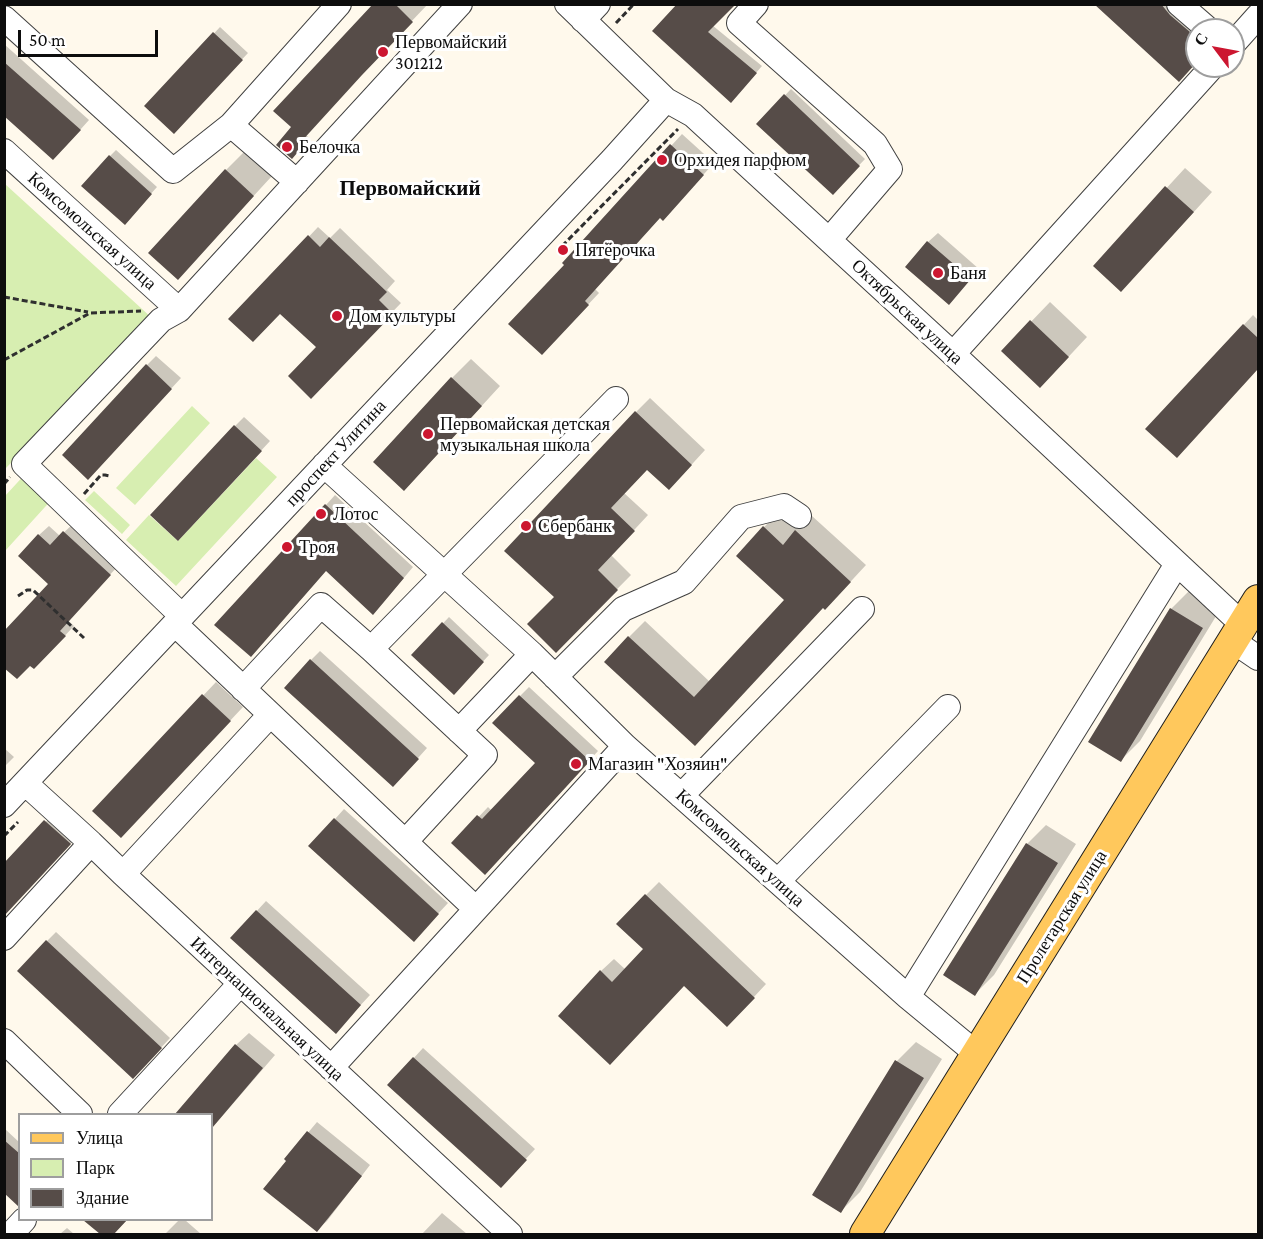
<!DOCTYPE html>
<meta charset="utf-8">
<style>
body{margin:0}
#map{position:relative;width:1263px;height:1239px;overflow:hidden;background:#fff9ec;font-family:"Crimson Pro",serif}
canvas{display:block}
.frame{position:absolute;inset:0;border:6px solid #0d0d0d;pointer-events:none}
.legend{position:absolute;left:18px;top:1113px;width:195px;height:108px;box-sizing:border-box;background:#fff;border:2px solid #9e9e9e;margin:0;padding:8px 10px;list-style:none;font-size:18px;color:#0d0d0d}
.legend li{display:flex;align-items:center;gap:12px;height:30px}
.legend b{width:30px;border:2px solid #9e9e9e}
.north{position:absolute;left:1185px;top:18px;width:60px;height:60px;box-sizing:border-box;background:#fff;border:2px solid #9e9e9e;border-radius:50%;rotate:302deg;font-size:16px;font-weight:700;line-height:24px;text-align:center;color:#0d0d0d}
.north::after{content:'';display:block;margin:auto;width:21px;height:27px;background:#cc1630;clip-path:polygon(50% 0,100% 100%,50% 72%,0 100%)}
.scale{position:absolute;left:18px;top:30px;width:140px;height:27px;box-sizing:border-box;border:3px solid #0d0d0d;border-top:0;padding-left:8px;font-size:18px;line-height:21px;white-space:nowrap;color:#0d0d0d;-webkit-text-stroke:4px #fff;paint-order:stroke}
</style>
<div id="map">
<canvas width="1263" height="1239"></canvas>
<div class="frame"></div>
<ul class="legend">
<li><b style="height:8px;background:#ffc85c"></b>Улица</li>
<li><b style="height:16px;background:#d7eeb1"></b>Парк</li>
<li><b style="height:16px;background:#564c48"></b>Здание</li>
</ul>
<div class="north">С</div>
<div class="scale">50 m</div>
</div>
<script>
const context = document.querySelector('canvas').getContext('2d');
context.lineJoin = 'round';
function fill(path, color) {
  context.fillStyle = color;
  context.fill(path, 'evenodd');
}
function strokePath(path, color, width, dash) {
  context.strokeStyle = color;
  context.lineWidth = width;
  context.lineCap = dash ? 'butt' : 'round';
  context.setLineDash(dash || []);
  context.stroke(path);
}
function drawText(font, color, halo, rows, align = 'center') {
  context.font = font + ' "Crimson Pro",serif';
  context.lineWidth = 6;
  context.setLineDash([]);
  context.textBaseline = 'middle';
  context.strokeStyle = halo;
  context.fillStyle = color;
  for (const [text, x, y, turn = 0] of rows) {
    context.save();
    context.translate(x, y);
    context.rotate((+turn || 0) * Math.PI / 180);
    context.textAlign = isNaN(turn) ? turn : align;
    if (halo) context.strokeText(text, 0, 0);
    context.fillText(text, 0, 0);
    context.restore();
  }
}
fill(new Path2D(`
 M5,184l148,135 -148,150z
 M192,406l18,17 -75,82 -19,-17z
 M256,458l21,19 -101,109 -50,-46 23,-25 29,26z
 M28,471l27,25 -50,55v-55z
 M94,491l36,34 -8,9 -37,-34z`), '#d7eeb1');
fill(new Path2D(`
 M376,4h52l-58,61 -64,70 3,3 -10,12 -6,-23z
 M1096,4h103l30,26h-32v32l-18,18z
 M712,25l50,41 -25,29 -83,-65z
 M220,27l28,26 -74,79 -28,-26z
 M4,44l85,76 -26,29 -59,-35z
 M791,89l74,70 -32,34 -74,-70z
 M682,134l32,29 -41,45 -13,8 -65,73 4,4 -47,50 14,-78 -2,-2z
 M116,150l41,37 -26,29 -21,-60z
 M245,151l27,25 -94,102 48,-108z
 M1185,168l27,24 -72,79 -45,-5z
 M318,227l12,11 10,-10 55,53 -8,9 14,13 -90,94 7,-50 -37,-35 -50,7z
 M938,233l41,36 -21,24 -30,-51z
 M1050,302l37,35 -28,30 -56,-16z
 M1253,315l5,5v48l-72,79 -39,-18z
 M156,356l25,22 -83,90 49,-103z
 M471,359l29,27 -77,84 29,-92z
 M650,398l55,52 -22,24 -36,-6 -23,25 24,22 -37,40 20,20 -75,76 80,-239z
 M244,417l26,24 -82,89 47,-104z
 M335,495l78,72 -31,37 -56,-99z
 M780,512l19,17 13,-13 54,49 -25,27 -18,14 -112,122 -82,-91 16,-16 65,61 76,-82 -22,-73z
 M74,523l45,42 -51,55 6,6 -30,32 6,-74 -11,-49 10,-9 11,10z
 M1190,590l31,18 -81,133 -19,19 50,-151z
 M449,617l40,38 -35,38 -41,-38z
 M320,651l107,97 -25,28 -91,-116z
 M216,682l27,25 -109,116 -40,-12z
 M529,687l69,64 -103,112 -41,-20 34,-36 4,4 45,-49 -17,-66z
 M4,748l10,9 -10,10z
 M65,802l24,22 -61,66 -24,-25z
 M344,809l104,94 -25,27 -88,-111z
 M1046,825l30,19 -82,131 -19,19 52,-150z
 M659,882l107,102 -26,28 -56,-27 -61,65 -22,-79 13,-12 12,11 19,-21 1,-54z
 M266,901l104,94 -25,27 -113,-84z
 M56,932l114,106 -27,29 -96,-126z
 M249,1033l26,22 -63,73v-14h-35l59,-69z
 M916,1042l26,17 -82,133 -19,19 56,-150z
 M423,1048l112,101 -25,27 -121,-91z
 M317,1122l53,43 -43,56 -10,9 -29,-70 -2,-1z
 M4,1128l16,15v62l-16,-14z
 M442,1213l25,21h-45z
 M85,1220h42l-14,14h-11z
 M179,1220h6l16,14h-36z
 M67,1228l7,6h-14z`), '#0003');
fill(new Path2D(`
 M373,4h22l18,18 -51,53 -62,68 3,3 -11,13 -16,-14 15,-18 -18,-16z
 M677,4h59l-28,28 49,41 -26,30 -79,-72z
 M1094,4h67l9,11 27,23v24l-18,20z
 M213,32l30,28 -69,74 -30,-28z
 M4,62l77,68 -28,30 -49,-44z
 M784,94l76,72 -27,29 -77,-71z
 M670,144l34,31 -41,46 -3,-3 -75,83 4,4 -47,50 -34,-31 56,-59 -2,-2z
 M109,155l43,39 -27,31 -44,-39z
 M225,169l29,27 -76,84 -30,-27z
 M1165,186l29,26 -73,80 -28,-26z
 M308,235l12,12 9,-10 58,55 -8,8 14,14 -82,85 -23,-23 28,-29 -36,-33 -27,28 -25,-23z
 M927,241l44,38 -22,26 -44,-38z
 M1030,320l39,37 -29,31 -39,-37z
 M1243,324l15,14v31l-81,89 -32,-29z
 M146,364l26,25 -84,91 -26,-25z
 M451,377l31,29 -78,85 -31,-29z
 M635,411l57,54 -23,25 -22,-20 -36,38 24,23 -37,39 20,20 -62,63 -29,-29 27,-27 -50,-46z
 M234,425l28,26 -84,90 -28,-26z
 M325,504l79,74 -31,37 -47,-44 -75,86 -37,-32z
 M763,526l20,19 12,-15 56,52 -26,28 -2,-2 -128,138 -91,-84 24,-26 66,61 90,-97 -48,-44z
 M63,531l48,44 -51,56 6,5 -32,33 -4,-3 -13,13 -13,-11v-37l44,-47 -30,-28 20,-22 12,11z
 M1170,608l33,20 -82,134 -33,-20z
 M442,622l42,40 -30,33 -43,-40z
 M310,659l109,100 -26,28 -109,-99z
 M202,694l29,27 -110,117 -29,-27z
 M519,695l71,66 -105,114 -34,-32 26,-28 5,4 53,-56 -43,-40z
 M334,818l105,96 -25,28 -106,-96z
 M44,820l27,24 -67,72v-53z
 M1026,843l32,20 -83,133 -32,-21z
 M645,894l110,104 -28,29 -43,-41 -74,79 -52,-49 42,-46 12,12 31,-33 -27,-25z
 M256,910l105,95 -25,29 -106,-96z
 M46,940l116,108 -29,31 -116,-108z
 M235,1044l28,24 -51,60v-14h-37z
 M413,1057l114,103 -26,28 -114,-103z
 M895,1060l29,18 -83,135 -29,-18z
 M307,1131l55,45 -45,56 -54,-43 23,-28 -2,-2z
 M4,1140l16,14 -1,53 -15,-14z
 M83,1220h44l-13,14h-14z`), '#564c48');
const minor = new Path2D(`
 M567,4l99,96 27,15 260,239 290,271
 M756,4l-17,19 136,121 15,25 -61,71
 M1179,4l30,26
 M4,18l169,153 58,-46 66,57
 M583,20l15,-16
 M1233,44l25,-28
 M231,125l108,-121
 M4,151l175,159
 M953,354l260,-288
 M324,465l208,189 93,92 283,251 69,57
 M182,616l-158,-152 137,-144 18,-10 281,-306
 M175,624l301,285
 M1233,641l25,17
 M555,677l68,-68 61,-27 57,-65 43,-11 15,10
 M243,689l78,-84 50,44
 M459,731l73,-77
 M25,783l66,60 32,31 387,360
 M681,796l181,-187
 M4,805l608,-645 54,-60
 M405,842l80,-87 -114,-106 245,-250
 M123,874l147,-159
 M778,881l170,-174
 M4,938l87,-95
 M908,997l269,-433
 M4,1041l76,73
 M331,1068l294,-322
 M120,1114l120,-130
 M11,1234l13,-14`);
const major = new Path2D(`
 M865,1234l393,-634`);
strokePath(minor, '#404040', 26);
strokePath(major, '#1e1e1e', 32);
strokePath(new Path2D(`
 M616,23l18,-19
 M562,246l116,-117
 M4,297l84,15
 M4,360l86,-47 51,-2
 M4,484l6,-7
 M84,494l17,-19h4l5,1
 M18,596l9,-6h6l51,48
 M4,836l14,-14`), '#2f2f2f', 3, [6, 3]);
strokePath(minor, '#fff', 24);
strokePath(major, '#ffc85c', 30);
for (const [x, y, r, color] of [
 [383,52,6,"#cc1630"],
 [287,147,6,"#cc1630"],
 [662,160,6,"#cc1630"],
 [563,250,6,"#cc1630"],
 [938,273,6,"#cc1630"],
 [337,316,6,"#cc1630"],
 [428,434,6,"#cc1630"],
 [321,514,6,"#cc1630"],
 [526,526,6,"#cc1630"],
 [287,547,6,"#cc1630"],
 [576,764,6,"#cc1630"]
]) {
  const dot = new Path2D();
  dot.arc(x, y, r, 0, 2 * Math.PI);
  context.fillStyle = color;
  context.fill(dot);
  strokePath(dot, '#fff', 2);
}
drawText('18px', '#0d0d0d', '#fff', [
 ["Первомайский",395,42],
 ["301212",395,63],
 ["Белочка",299,147],
 ["Орхидея парфюм",674,160],
 ["Пятёрочка",575,250],
 ["Баня",950,273],
 ["Дом культуры",349,316],
 ["Первомайская детская",440,424],
 ["музыкальная школа",440,445],
 ["Лотос",333,514],
 ["Сбербанк",538,526],
 ["Троя",299,547],
 ["Магазин \"Хозяин\"",588,764]
], 'left');
drawText('18px', '#0d0d0d', '#fff', [
 ["Комсомольская улица",92,231,42],
 ["Октябрьская улица",907,312,43],
 ["проспект Улитина",336,453,-47],
 ["Комсомольская улица",740,848,42],
 ["Пролетарская улица",1062,917,-58],
 ["Интернациональная улица",267,1009,43]
]);
drawText('bold 21px', '#0d0d0d', '#fff', [
 ["Первомайский",410,189]
]);
</script>
